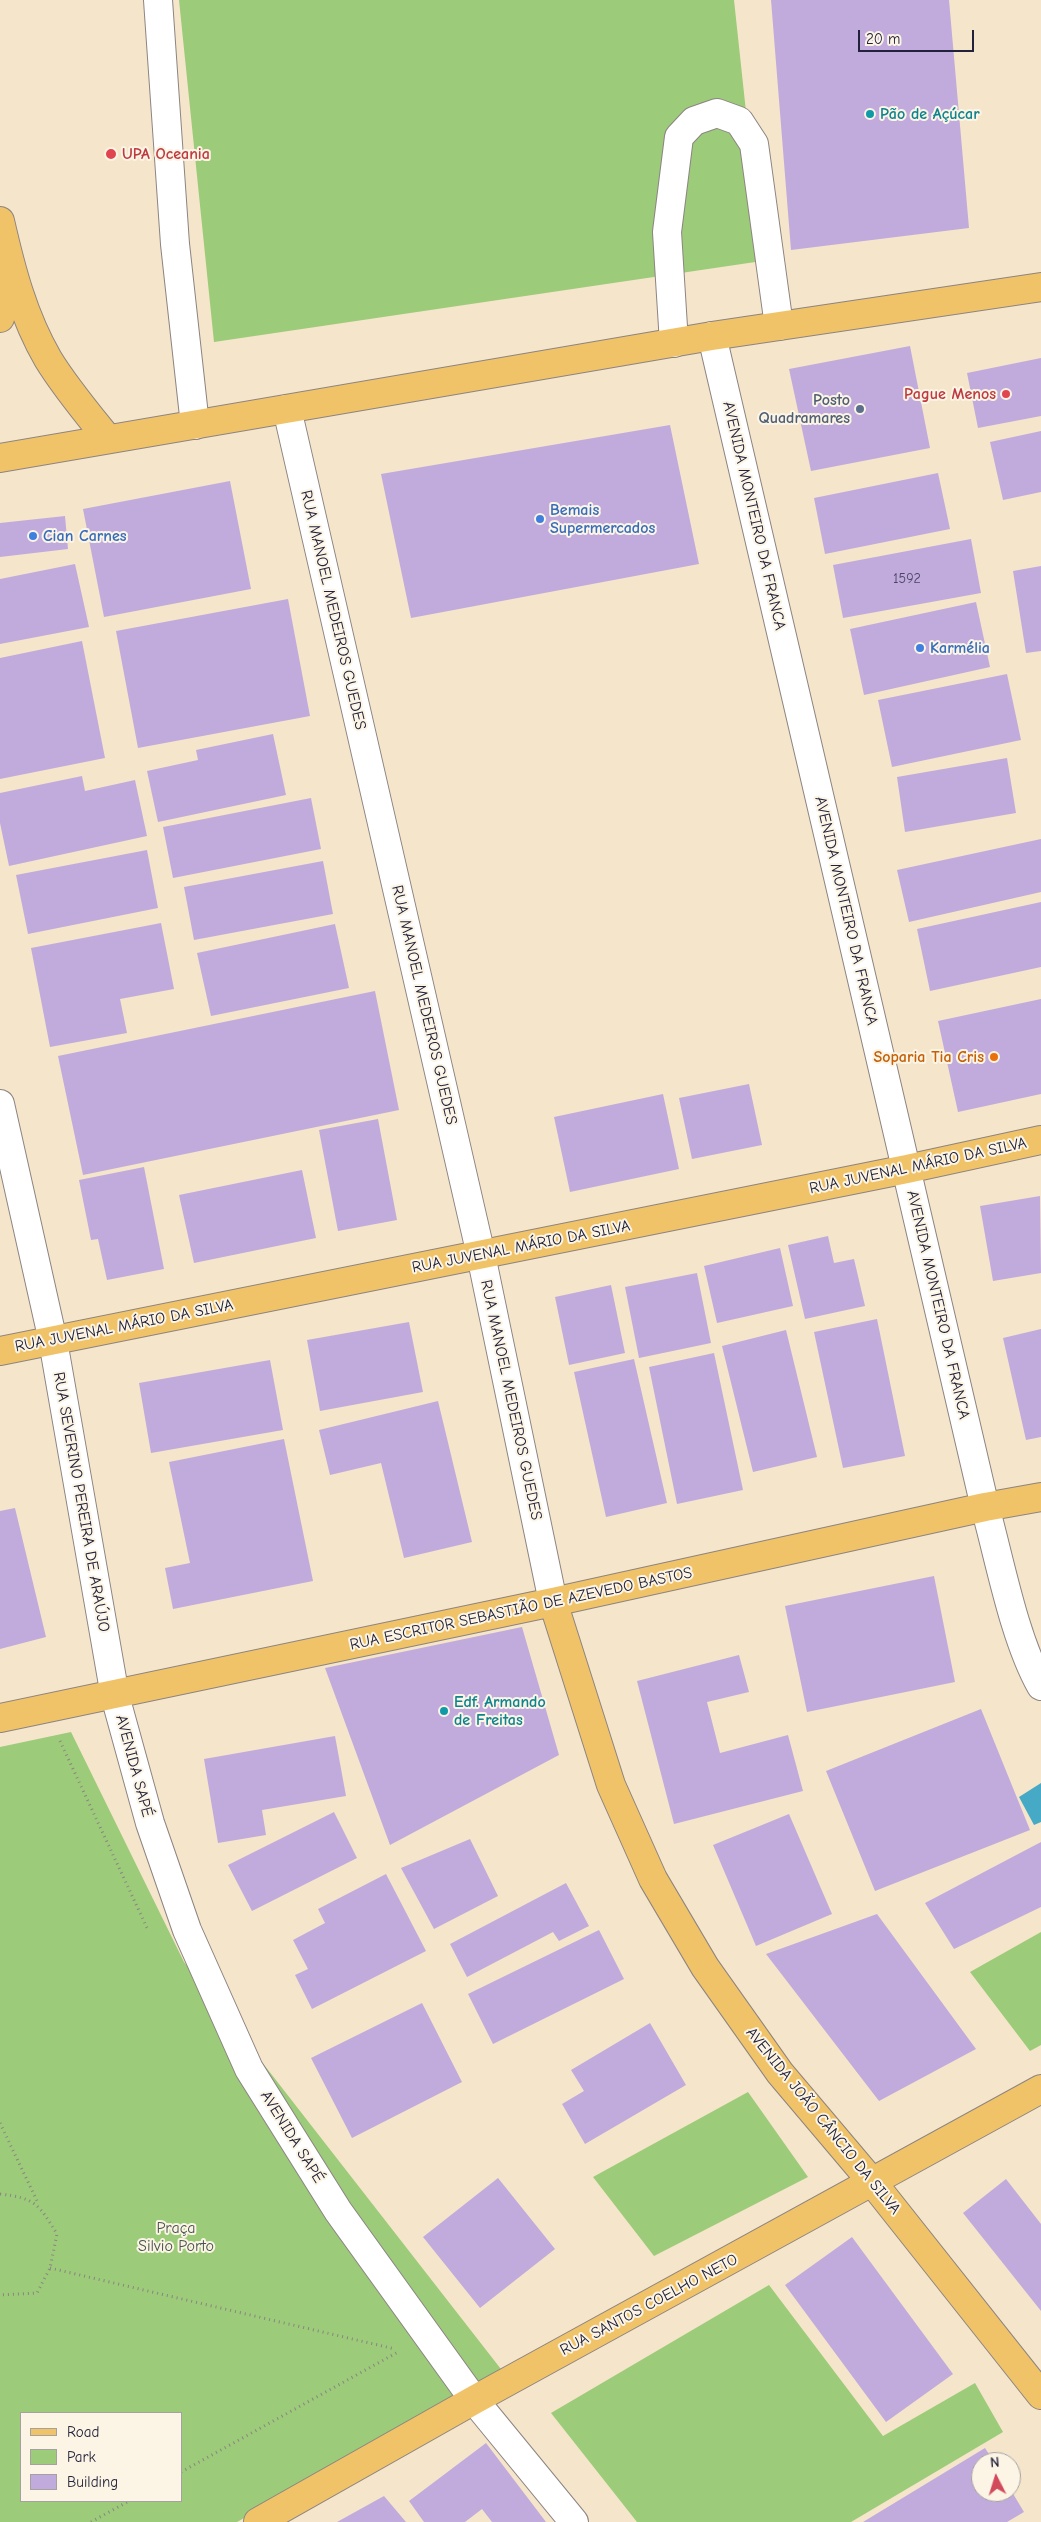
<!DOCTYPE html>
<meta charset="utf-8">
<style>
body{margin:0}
#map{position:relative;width:1041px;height:2522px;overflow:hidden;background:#f5e5ca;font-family:"Comic Neue",sans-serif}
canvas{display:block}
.legend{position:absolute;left:20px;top:2412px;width:162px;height:90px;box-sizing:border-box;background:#fcf5e5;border:1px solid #a5a1a1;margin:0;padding:6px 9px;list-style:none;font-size:15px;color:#22223b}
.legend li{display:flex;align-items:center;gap:10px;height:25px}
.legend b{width:25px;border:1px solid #a5a1a1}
.north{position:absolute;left:971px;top:2452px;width:50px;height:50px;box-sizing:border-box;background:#fcf5e5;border:1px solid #a5a1a1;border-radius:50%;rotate:355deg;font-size:14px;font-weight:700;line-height:20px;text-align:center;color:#22223b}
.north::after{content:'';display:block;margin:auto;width:18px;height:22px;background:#d1495b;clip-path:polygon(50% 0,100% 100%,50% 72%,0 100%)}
.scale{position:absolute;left:858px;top:30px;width:116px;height:22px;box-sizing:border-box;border:2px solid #22223b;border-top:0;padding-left:6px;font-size:15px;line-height:18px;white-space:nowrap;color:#22223b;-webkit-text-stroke:4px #fcf5e5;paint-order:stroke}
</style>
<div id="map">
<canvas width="1041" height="2522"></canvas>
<ul class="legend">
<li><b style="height:6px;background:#f1c369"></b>Road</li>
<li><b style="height:14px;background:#9ccb79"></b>Park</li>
<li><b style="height:14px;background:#c1abdd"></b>Building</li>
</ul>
<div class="north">N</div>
<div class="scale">20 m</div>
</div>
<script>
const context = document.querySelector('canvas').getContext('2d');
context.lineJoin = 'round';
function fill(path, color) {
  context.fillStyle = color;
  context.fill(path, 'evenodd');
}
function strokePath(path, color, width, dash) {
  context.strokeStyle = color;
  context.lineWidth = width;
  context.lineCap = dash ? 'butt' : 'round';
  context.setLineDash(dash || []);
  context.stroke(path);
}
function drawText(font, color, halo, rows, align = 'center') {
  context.font = font + ' "Comic Neue",sans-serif';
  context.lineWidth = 4;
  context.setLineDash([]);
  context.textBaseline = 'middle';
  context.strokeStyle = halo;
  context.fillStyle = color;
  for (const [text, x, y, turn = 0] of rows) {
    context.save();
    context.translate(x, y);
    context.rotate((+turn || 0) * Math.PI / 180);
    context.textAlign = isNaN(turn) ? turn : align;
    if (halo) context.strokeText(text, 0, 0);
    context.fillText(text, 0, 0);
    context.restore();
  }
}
fill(new Path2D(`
 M179,0h555l28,261 -548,81z
 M71,1732l113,230 320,411 -267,149h-237v-775zM21,2413h160v88h-160z
 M1041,1932v113l-11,6 -60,-79z
 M748,2092l60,85 -154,79 -61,-79z
 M769,2285l114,151 92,-53 28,49 -152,90h-214l-86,-109z`), '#9ccb79');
fill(new Path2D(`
 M1041,1783v39l-7,3 -15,-28z`), '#46a9c5');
fill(new Path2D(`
 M771,0h178l20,228 -178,22z
 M910,346l20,102 -119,23 -22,-102z
 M1041,358v58l-63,12 -11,-55z
 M670,425l29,139 -288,54 -30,-144z
 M1041,431v61l-38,8 -13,-58z
 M938,473l12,56 -125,25 -11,-56z
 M230,481l21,108 -147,28 -21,-108z
 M65,516l3,33 -68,8v-34z
 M971,539l10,54 -138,25 -10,-53z
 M75,564l14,63 -89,17v-65z
 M1041,566v85l-15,2 -13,-82z
 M288,599l22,117 -172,32 -22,-117z
 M976,602l14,65 -126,28 -14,-66z
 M82,641l23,117 -105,21v-121z
 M1007,674l14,66 -129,27 -14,-67z
 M273,734l13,61 -128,27 -11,-51 51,-11 -2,-10z
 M1007,758l9,55 -111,19 -8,-55z
 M82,776l3,15 50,-11 12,56 -138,30 -9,-43v-30z
 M311,798l10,51 -148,29 -10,-51z
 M1041,839v53l-132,30 -12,-52z
 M147,850l11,58 -130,26 -12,-59z
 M323,861l10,53 -139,26 -10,-53z
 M1041,902v65l-111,24 -13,-62z
 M161,923l13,66 -54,10 7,34 -77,14 -19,-99z
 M335,924l14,64 -138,28 -14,-63z
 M375,991l24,119 -316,65 -25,-119z
 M1041,999v95l-83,18 -20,-91z
 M749,1084l13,61 -70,14 -13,-61z
 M663,1094l16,75 -109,23 -16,-75z
 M378,1119l19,101 -59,11 -19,-101z
 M144,1167l20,102 -57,11 -9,-41 -7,1 -12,-60z
 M302,1170l14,68 -122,25 -15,-68z
 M1040,1196l1,77 -48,8 -13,-75z
 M828,1236l6,27 20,-4 11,47 -60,13 -17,-74z
 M780,1248l13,58 -76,17 -13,-57z
 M697,1273l14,70 -72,15 -14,-71z
 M611,1285l14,68 -56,12 -14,-68z
 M877,1319l28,137 -62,12 -29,-136z
 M409,1322l14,70 -103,19 -13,-71z
 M1041,1329v108l-15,3 -23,-102z
 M786,1330l31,127 -64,15 -31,-126z
 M714,1353l29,137 -66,14 -28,-137z
 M634,1359l33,144 -61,14 -32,-145z
 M270,1360l13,70 -132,23 -12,-70z
 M438,1401l34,141 -68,16 -23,-95 -51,12 -11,-45z
 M284,1439l29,142 -140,28 -8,-41 25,-5 -21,-101z
 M15,1508l31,129 -46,12v-138z
 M934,1576l21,106 -148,30 -22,-106z
 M522,1627l37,128 -169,90 -65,-177z
 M739,1655l10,37 -42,10 13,51 68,-18 15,56 -129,33 -37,-143z
 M981,1709l49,121 -155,61 -49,-120z
 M335,1736l11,60 -84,14 4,25 -48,8 -14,-84z
 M334,1812l23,46 -105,53 -24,-46z
 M789,1814l43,100 -76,32 -43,-101z
 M470,1839l28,57 -64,33 -33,-61z
 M1041,1842v65l-87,42 -29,-46z
 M386,1874l40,77 -114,58 -17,-34 13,-6 -15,-29 32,-17 -7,-14z
 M566,1883l23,43 -30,15 -6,-9 -86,45 -17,-33z
 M877,1914l99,135 -97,52 -113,-147z
 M599,1930l25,49 -131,65 -25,-50z
 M422,2003l40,79 -110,56 -41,-80z
 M650,2023l36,62 -101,59 -23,-40 22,-13 -13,-21z
 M498,2178l57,71 -75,59 -57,-71z
 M1006,2179l35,45v87l-78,-98z
 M852,2237l101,137 -67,48 -101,-137z
 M486,2443l60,79h-54l-10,-13 -17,13h-41l-15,-21z
 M985,2448l9,14h-13v30h31l12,20 -17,10h-144z
 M384,2496l22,26h-69z`), '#c1abdd');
const minor = new Path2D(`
 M158,0l17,244 20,181
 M712,336l273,1171c15,54 29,131 56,179
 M674,343l-7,-111 12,-95 15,-16 23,-8 22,8 15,23 25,182
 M287,409l194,846 72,347
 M0,1104l53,237 62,355 35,127 37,107 62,139 89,142 136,189 100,122`);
const major = new Path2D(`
 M0,221c11,48 23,95 48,138 17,28 39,54 60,80
 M0,318l13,-41
 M0,458l712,-122 329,-49
 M0,1351l907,-182 134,-29
 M553,1602l58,183 42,94 52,88 75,106 93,110 168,212
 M0,1718l553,-116 432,-95 56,-10
 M258,2522l216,-122 567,-311`);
strokePath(minor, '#8c8482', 30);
strokePath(major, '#8c8482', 30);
strokePath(new Path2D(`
 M60,1741l88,189
 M0,2123l38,80
 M0,2194c36,4 39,11 57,40l-7,34 -13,25 -37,2
 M50,2268l345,81
 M181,2472l217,-120
 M91,2522l38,-21`), '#8c8482', 3, [1, 4]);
strokePath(minor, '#fff', 28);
strokePath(major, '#f1c369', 28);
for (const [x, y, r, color] of [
 [870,114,5,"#0f9aa8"],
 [111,154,6,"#e0444e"],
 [1006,394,5,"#e0444e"],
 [860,409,5,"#5c6f8a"],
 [540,519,5,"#3f7fe0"],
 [33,536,5,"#3f7fe0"],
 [920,648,5,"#3f7fe0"],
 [994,1057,5,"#e8710a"],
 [444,1711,5,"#0f9aa8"]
]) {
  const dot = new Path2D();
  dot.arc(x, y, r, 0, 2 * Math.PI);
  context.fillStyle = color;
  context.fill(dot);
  strokePath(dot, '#fcf5e5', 2);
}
drawText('14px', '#4a4464', null, [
 ["1592",907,579]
]);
drawText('bold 16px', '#0d838f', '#fcf5e5', [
 ["Pão de Açúcar",880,114],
 ["Edf. Armando",454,1702],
 ["de Freitas",454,1720]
], 'left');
drawText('bold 16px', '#be3a42', '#fcf5e5', [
 ["UPA Oceania",122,154],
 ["Pague Menos",996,394,"right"]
], 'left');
drawText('bold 16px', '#4e5e75', '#fcf5e5', [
 ["Posto",850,400],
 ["Quadramares",850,418]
], 'right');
drawText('bold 16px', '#366cbe', '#fcf5e5', [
 ["Bemais",550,510],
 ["Supermercados",550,528],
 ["Cian Carnes",43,536],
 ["Karmélia",930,648]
], 'left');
drawText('16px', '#22223b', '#fcf5e5', [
 ["AVENIDA MONTEIRO DA FRANCA",754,516,77],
 ["RUA MANOEL MEDEIROS GUEDES",333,610,77],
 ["AVENIDA MONTEIRO DA FRANCA",846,911,77],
 ["RUA MANOEL MEDEIROS GUEDES",424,1005,77],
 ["RUA JUVENAL MÁRIO DA SILVA",918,1166,-12],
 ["RUA JUVENAL MÁRIO DA SILVA",521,1247,-11],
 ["AVENIDA MONTEIRO DA FRANCA",938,1305,77],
 ["RUA JUVENAL MÁRIO DA SILVA",124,1326,-11],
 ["RUA MANOEL MEDEIROS GUEDES",511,1400,78],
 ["RUA SEVERINO PEREIRA DE ARAÚJO",81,1502,80],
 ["RUA ESCRITOR SEBASTIÃO DE AZEVEDO BASTOS",521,1609,-12],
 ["AVENIDA SAPÉ",134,1766,75],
 ["AVENIDA JOÃO CÂNCIO DA SILVA",823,2121,51],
 ["AVENIDA SAPÉ",292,2137,58],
 ["RUA SANTOS COELHO NETO",649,2305,-28]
]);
drawText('bold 16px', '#c56008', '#fcf5e5', [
 ["Soparia Tia Cris",984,1057]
], 'right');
drawText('16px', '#47554e', '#fcf5e5', [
 ["Praça",176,2228],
 ["Silvio Porto",176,2246]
]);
</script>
